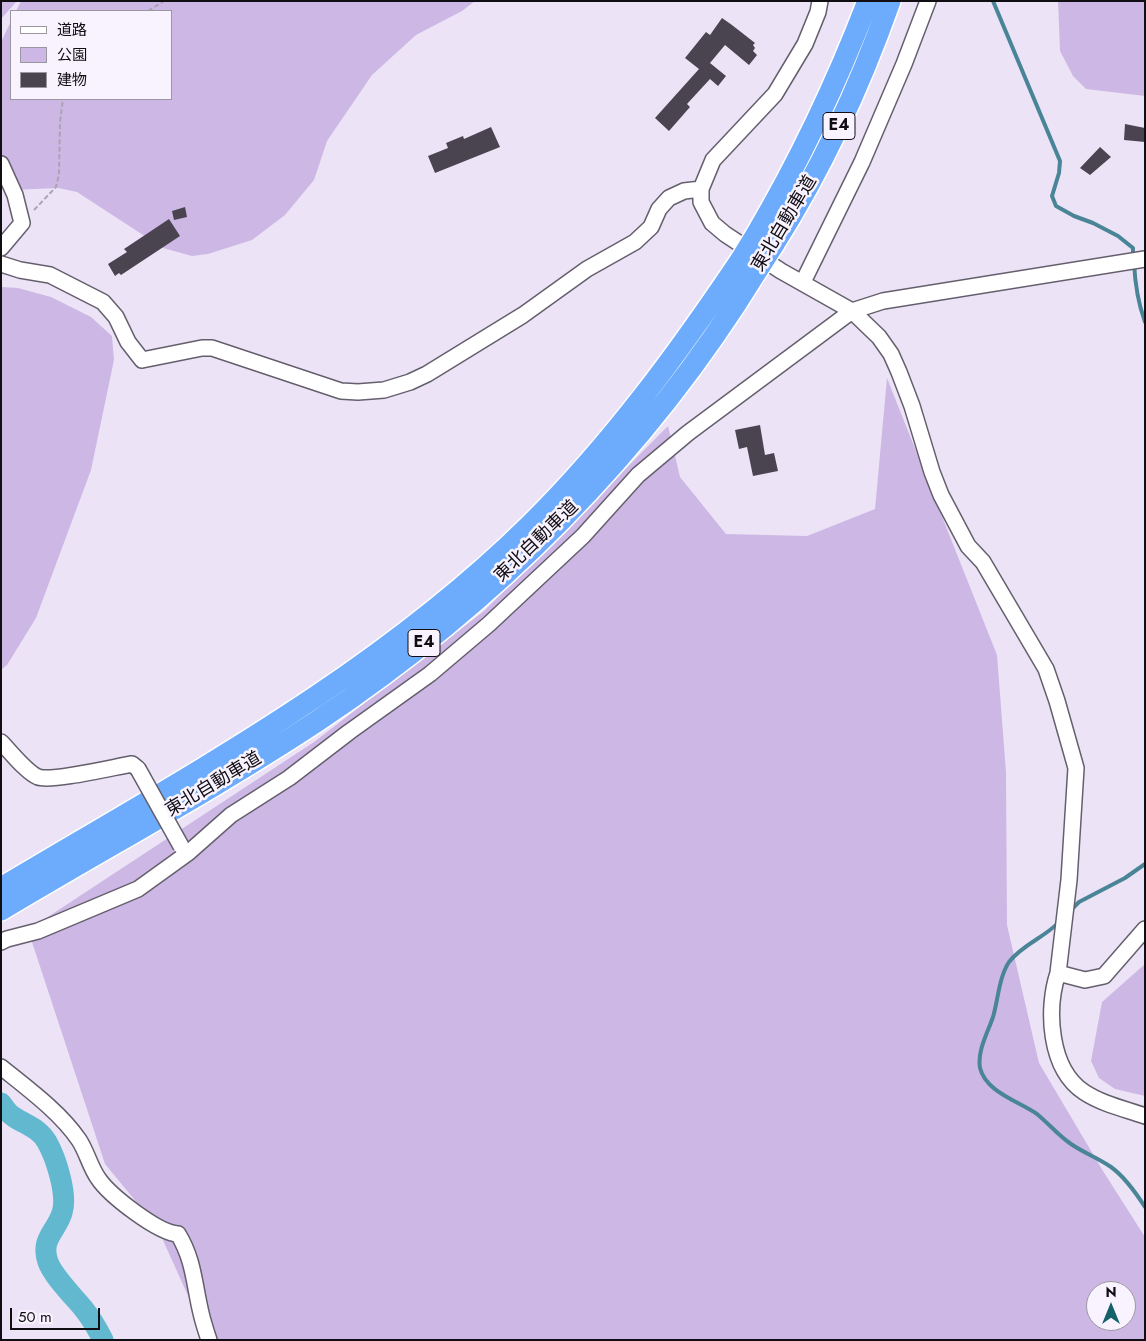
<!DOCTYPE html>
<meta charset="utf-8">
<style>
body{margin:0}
#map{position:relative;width:1146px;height:1341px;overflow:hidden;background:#ece4f6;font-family:Jost,"Noto Sans JP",sans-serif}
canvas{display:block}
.frame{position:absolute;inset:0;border:2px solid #100d13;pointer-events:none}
.legend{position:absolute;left:10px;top:10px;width:162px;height:90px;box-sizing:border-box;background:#f8f3fe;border:1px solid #9b97a0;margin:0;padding:6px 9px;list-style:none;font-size:15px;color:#100d13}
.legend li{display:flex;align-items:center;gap:10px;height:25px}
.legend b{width:25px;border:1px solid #9b97a0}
.north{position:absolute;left:1086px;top:1281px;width:50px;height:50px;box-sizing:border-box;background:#f8f3fe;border:1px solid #9b97a0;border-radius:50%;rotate:0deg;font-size:14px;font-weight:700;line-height:20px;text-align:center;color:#100d13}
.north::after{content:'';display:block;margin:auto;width:18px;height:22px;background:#13616b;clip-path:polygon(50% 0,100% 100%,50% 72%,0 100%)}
.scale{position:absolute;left:10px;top:1308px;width:90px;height:22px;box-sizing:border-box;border:2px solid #100d13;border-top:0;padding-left:6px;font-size:15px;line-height:18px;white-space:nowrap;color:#100d13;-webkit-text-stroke:4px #f8f3fe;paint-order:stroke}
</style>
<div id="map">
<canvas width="1146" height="1341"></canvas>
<div class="frame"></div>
<ul class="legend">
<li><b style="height:6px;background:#fff"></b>道路</li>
<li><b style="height:14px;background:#cdb8e5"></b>公園</li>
<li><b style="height:14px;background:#4a4451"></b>建物</li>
</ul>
<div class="north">N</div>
<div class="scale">50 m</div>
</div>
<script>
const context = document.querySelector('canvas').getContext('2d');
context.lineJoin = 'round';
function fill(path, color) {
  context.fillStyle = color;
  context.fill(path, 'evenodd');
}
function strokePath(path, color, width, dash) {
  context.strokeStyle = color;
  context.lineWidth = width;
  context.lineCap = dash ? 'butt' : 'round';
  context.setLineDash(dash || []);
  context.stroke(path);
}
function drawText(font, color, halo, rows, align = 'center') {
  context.font = font + ' Jost,"Noto Sans JP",sans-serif';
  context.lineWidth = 5;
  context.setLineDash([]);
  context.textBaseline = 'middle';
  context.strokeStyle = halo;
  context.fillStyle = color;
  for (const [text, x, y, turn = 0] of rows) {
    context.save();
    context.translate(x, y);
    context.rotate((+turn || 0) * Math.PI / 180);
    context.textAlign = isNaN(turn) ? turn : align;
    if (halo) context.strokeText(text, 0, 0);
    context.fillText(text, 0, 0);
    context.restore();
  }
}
fill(new Path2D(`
 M1,1h16l-16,18z
 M21,1h454l-13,10 -46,24 -44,40 -45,66 -13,39 -29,35 -33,25 -44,14 -16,2 -29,-8 -86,-56 -19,-4 -46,2 -11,-3v-145l10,-21v78h160v-88h-155z
 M1058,1h87v95l-59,-7 -13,-13 -13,-25z
 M1,287l17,1 33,9 40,20 21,19 2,24 -23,110 -55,148 -29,47 -6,5z
 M887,378l110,277 9,117 1,153 32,138 64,108 42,66v103h-937l-51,-113 -52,-63 -77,-234 286,-188 170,-131 184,-185 12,51 46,57 81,2 68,-27zM1096,1291h30v30h-30z
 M1145,964v132l-30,-7 -16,-11 -8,-17 11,-59z`), '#cdb8e5');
strokePath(new Path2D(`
 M993,1l67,160 -1,12 -7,23 4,10 18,10 19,7 25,13 15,12v8
 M1134,263c1,20 4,40 11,59
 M1071,910l8,-8 46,-24 20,-14
 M1059,922c-15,16 -36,22 -50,40 -10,15 -11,38 -16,55 -5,15 -16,34 -13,51 6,24 38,33 57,46 12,10 22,22 34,30 13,9 27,14 40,23 14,10 25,26 34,40`), '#498597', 4);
strokePath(new Path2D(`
 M1,1103c4,5 7,11 13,14 12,8 25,11 33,25 9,16 21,53 15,71 -6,19 -22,26 -14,49 5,14 25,34 35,46 8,10 14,20 20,32`), '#62b8cf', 21);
fill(new Path2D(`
 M722,18l10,7 23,18 -2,2 2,3 -2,3 4,4 -8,10 -24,-20 -15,18 16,13 -8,10 -8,-7 -23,25 3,3 -21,24 -14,-13 44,-49 -14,-11 21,-26 4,3z
 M1125,124l20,4v14l-21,-2z
 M491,127l9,20 -65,26 -7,-17 20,-8 -2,-5 17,-7 1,3z
 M1100,147l11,10 -21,18 -10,-7z
 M185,207l2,10 -13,3 -2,-9z
 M169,219l11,17 -59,39 -2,-2 -4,3 -7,-12 19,-12 -3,-3z
 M760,425l5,30 9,-2 4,18 -25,5 -6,-29 -8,2 -4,-19z`), '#4a4451');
const minor = new Path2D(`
 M820,1l-2,11 -13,32 -30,50 -62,66 -12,29v13l11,21 13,11 56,37 71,40 27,26 12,17 8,18 13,34 20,66 9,23 27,51 15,16 63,107 11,32 19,67 -7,112 -11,93c-12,36 -9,96 26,119 18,12 41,17 61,24
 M1,164l14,31 7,28 -21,25
 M1,264l19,6 30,5 53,27 13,15 12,25 14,18 60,-12h10l129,43 17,1 26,-2 26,-8 17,-8 96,-59 64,-46 48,-27 16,-15 8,-18 10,-11 15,-7 17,-2
 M803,282l59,-120 42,-98 24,-63
 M1,742c9,9 25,30 37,35 14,5 76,-10 94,-13l6,5
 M1,942l6,-3 31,-8 100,-42 50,-36 43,-38 58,-37 60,-46 81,-58 59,-50 94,-88 55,-61 50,-42 164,-122 31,-10 262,-42
 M1058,973l27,7 19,-4 41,-47
 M1,1067c26,21 59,45 78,73 8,12 11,27 19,38 11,17 60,55 80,56 16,26 16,50 23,79 2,9 5,18 8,27`);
const highway = new Path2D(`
 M756,235c44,-75 81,-153 112,-234
 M774,244c48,-76 86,-158 116,-243
 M1,888c184,-110 375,-211 529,-363 81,-80 149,-173 212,-267
 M1,910c105,-63 213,-121 315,-188 176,-117 330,-270 440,-450`);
strokePath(minor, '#655f6d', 18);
strokePath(highway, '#fff', 24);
strokePath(new Path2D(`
 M148,11l16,-10
 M34,210l22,-23 3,-13 1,-52 3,-23`), '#aaa3b2', 2, [5, 2.5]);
strokePath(minor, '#fff', 15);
strokePath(highway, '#6dabfc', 21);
const minorBridge = new Path2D(`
 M138,769l43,77`);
const highwayBridge = new Path2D(`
 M742,258l14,-23
 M756,272l18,-28`);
strokePath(minorBridge, '#655f6d', 18, []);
strokePath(highwayBridge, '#fff', 24, []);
strokePath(minorBridge, '#fff', 15);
strokePath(highwayBridge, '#6dabfc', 21);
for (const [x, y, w] of [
 [839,126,32],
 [424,643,32]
]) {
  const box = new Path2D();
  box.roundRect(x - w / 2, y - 13.5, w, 27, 4);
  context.fillStyle = '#f8f3fe';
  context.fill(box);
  strokePath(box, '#100d13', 1);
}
drawText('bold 16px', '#100d13', null, [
 ["E4",839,126],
 ["E4",424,643]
]);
drawText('18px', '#100d13', '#f8f3fe', [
 ["東北自動車道",785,224,-59],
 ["東北自動車道",537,542,-44],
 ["東北自動車道",214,785,-31]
]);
</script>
